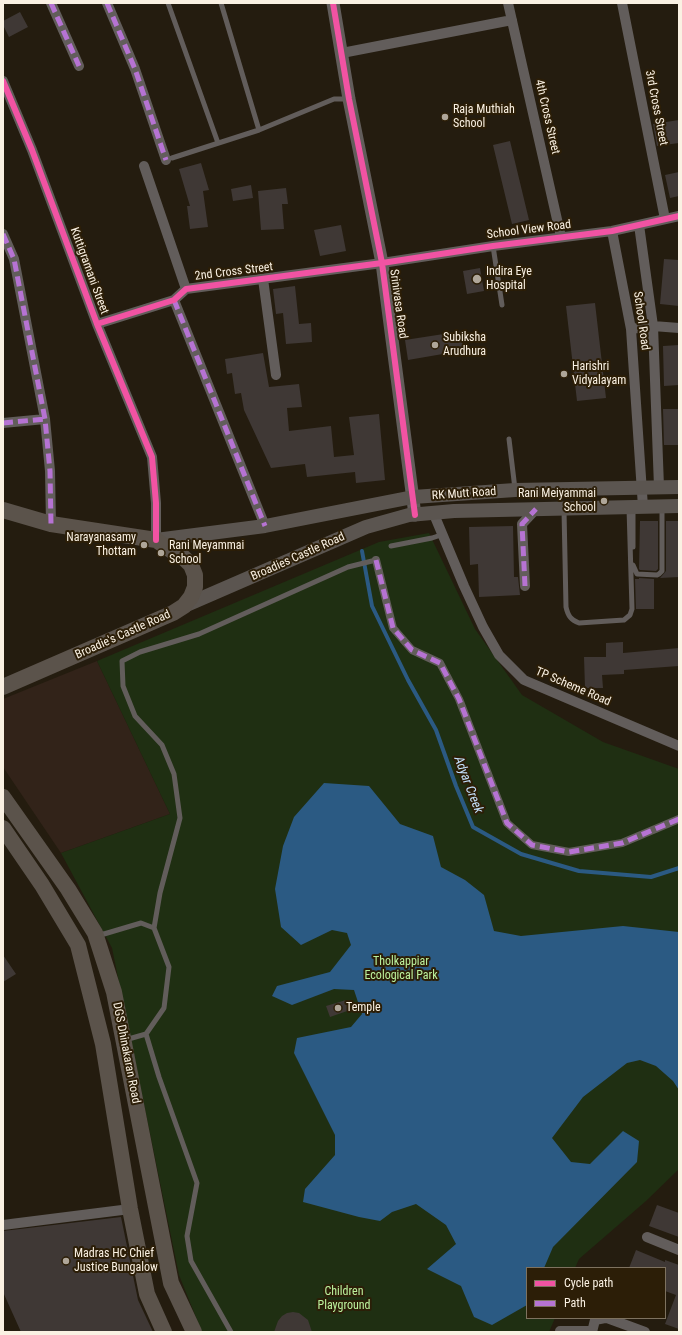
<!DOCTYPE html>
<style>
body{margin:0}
#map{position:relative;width:682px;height:1335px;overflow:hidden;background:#241c0f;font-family:"Roboto Condensed",sans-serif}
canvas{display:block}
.frame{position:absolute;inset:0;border:4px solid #faf1e3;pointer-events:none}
.legend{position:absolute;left:526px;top:1267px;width:140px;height:52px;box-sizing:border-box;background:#2c1e07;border:1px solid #7e725f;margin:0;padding:5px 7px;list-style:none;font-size:12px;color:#faf1e3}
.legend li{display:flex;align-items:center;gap:8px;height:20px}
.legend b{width:20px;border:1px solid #7e725f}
</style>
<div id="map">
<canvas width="682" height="1335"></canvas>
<div class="frame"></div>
<ul class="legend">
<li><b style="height:5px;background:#f153a3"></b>Cycle path</li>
<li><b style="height:5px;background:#b673d3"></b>Path</li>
</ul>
</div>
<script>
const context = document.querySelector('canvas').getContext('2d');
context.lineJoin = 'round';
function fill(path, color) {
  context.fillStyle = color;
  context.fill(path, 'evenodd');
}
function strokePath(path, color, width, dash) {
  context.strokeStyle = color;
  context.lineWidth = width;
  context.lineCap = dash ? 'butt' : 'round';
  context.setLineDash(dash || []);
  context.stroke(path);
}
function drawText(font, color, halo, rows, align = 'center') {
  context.font = font + ' "Roboto Condensed",sans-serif';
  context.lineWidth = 4;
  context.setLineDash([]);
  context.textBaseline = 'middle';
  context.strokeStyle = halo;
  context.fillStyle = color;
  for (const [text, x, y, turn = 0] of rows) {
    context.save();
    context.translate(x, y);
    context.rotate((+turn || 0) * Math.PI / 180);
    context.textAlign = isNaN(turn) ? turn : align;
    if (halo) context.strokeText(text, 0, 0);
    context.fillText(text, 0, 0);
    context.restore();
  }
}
fill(new Path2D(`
 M97,661l73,153 -109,39 -58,-86v-68z`), '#322319');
fill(new Path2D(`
 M429,533l46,96 47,66 81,47 76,27v400l-33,32 -67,58 -4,9h-48v50h28l-6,14h-347l-23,-57 -67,-327 -51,-95 109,-39 -73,-153 282,-119z`), '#1f2f12');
fill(new Path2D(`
 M324,783l45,3 31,38 33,12 8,31 24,13 19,15 10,36 27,5 102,-10 56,6v158l-6,-9 -17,-15 -16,-6 -13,3 -44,34 -31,41 19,24 19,2 33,-33 16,10 -2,21 -84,85 -9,21h-17v37l-35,20 -18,-8 -13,-31 -34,-17 29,-25 -10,-19 -30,-21 -24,8 -12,9 -21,-4 -56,-15 2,-13 30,-34v-20l-41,-82 3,-15 54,-11 11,-13 -8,-24 -20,-1 -42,16 -20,-9 5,-10 53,-14 21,-27 -4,-12 -15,-3 -31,15 -20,-18 -6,-38 8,-43 11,-29z`), '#2b5a83');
strokePath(new Path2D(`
 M362,551l10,55 36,74 28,50 20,56 17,41 48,27 58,17 72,6 28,-9`), '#2b5a83', 4);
fill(new Path2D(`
 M20,12l8,15 -19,10 -6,-12v-4z
 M679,120v23l-22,3 -4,-22z
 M510,141l19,79 -17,4 -19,-79z
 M201,163l8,27 -6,1 5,36 -18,2 -3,-23h3l-11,-37z
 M679,172v24l-9,2 -5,-23z
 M251,185l2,13 -20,3 -2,-12z
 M286,188l2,16h-6l2,25 -23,1 -3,-39z
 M341,225l5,26 -26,5 -6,-26z
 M664,259l15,1v46l-19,-2z
 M480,268l4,23 -17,3 -4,-23z
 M295,286l4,38 12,-1 1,19 -26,2 -3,-31 -7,1 -3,-25z
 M595,303l11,95 -29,3 -11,-95z
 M463,331l3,19 -58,10 -3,-20z
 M679,345v40l-15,1 -1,-40z
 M263,353l6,34 30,-3 3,23 -15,1 2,23 42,-5 3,31 20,-2 -5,-38 30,-3 6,66 -29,3 -1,-11 -48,5 -2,-13 -34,4 -27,-58 -3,-17 -6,1 -3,-21 -5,1 -2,-15z
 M663,409h16v36h-15z
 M640,521h18v48l-2,2 -16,-1 -1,-1z
 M666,521h13v56l-19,1 6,-7z
 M513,526l1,51h4l2,18 -41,2 -1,-33 -8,1 -1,-38z
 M639,578l15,1v30h-18l-1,-30h4z
 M623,642v11l56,-5v18l-55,4v4l-22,1 1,13h-18l-1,-31h22v-14z
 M3,955l13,19 -13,8z
 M346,1000l4,10 -20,7 -4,-11z
 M657,1205l22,8v24l-30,-11z
 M121,1217l17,83 15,32h-132l-18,-40v-61z
 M636,1250l29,12v-2l14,5v64l-14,-5 11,-29 -11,-4v-23h-36z
 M293,1312l6,1 9,7 4,12h-38l4,-11 4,-5 5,-3z`), '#3f3835');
strokePath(new Path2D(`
 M168,3l50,140
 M221,3l38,127
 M172,158l87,-28 75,-31h14
 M493,246l9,59
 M509,439l6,50
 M564,510l2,97c2,9 5,13 13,16l45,-3 6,-5 2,-6 -3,-101
 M391,546l41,-8 9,-3
 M633,547v-40
 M633,565l4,9 20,1 2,-1 3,-3v-64
 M154,928l6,-35 20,-75 -6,-44 -12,-29 -27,-29 -12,-30 -1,-25 18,-9 59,-18 149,-67 28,-7
 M98,933l6,1 37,-11 13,5 15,39 -5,41 -18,26 -21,6
 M146,1034l13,43 38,106 -10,53 4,25 40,71`), '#625d5b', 5);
strokePath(new Path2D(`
 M376,560l17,68 19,22 28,13 19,36 48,124 25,22 37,7 53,-9 57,-24`), '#625d5b', 8);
strokePath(new Path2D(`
 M51,3l28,63
 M107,3l28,66 31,91
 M508,3l53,234
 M622,3l43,216
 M342,53l170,-33
 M3,81l29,69 65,174 55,133 4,46v37
 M144,166l42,123
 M639,225l14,101 6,161
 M612,231l19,98 12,178
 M3,234l11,25 31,160 5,52 1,53
 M263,279l13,96
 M174,300l91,226
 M97,324l77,-24 12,-11 196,-26 111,-17 119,-15 67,-15
 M631,329l22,-3 26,2
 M3,423l42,-4
 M433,512l31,74 19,41 16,28 25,25 155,66
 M525,586l-3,-62 14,-15
 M3,1225l127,-16
 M647,1237l32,13
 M607,1318l38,14
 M560,1332v-1h32
 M592,1332l3,-12 10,-2`), '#625d5b', 10);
strokePath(new Path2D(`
 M333,3l16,96 33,164 33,252`), '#625d5b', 13);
strokePath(new Path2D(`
 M156,540l109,-14 148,-29 102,-7 164,-3
 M184,606l182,-79 43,-12 45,-4 225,-5`), '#5b5550', 14);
strokePath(new Path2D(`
 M3,510l48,14 105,16 16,11 11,6 8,8 4,10v12l-4,10 -7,9 -11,7 -170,74
 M3,797l65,92 27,44 19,59 57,291 23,49
 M3,828l39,57 36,60 25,99 27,165 17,85 17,38`), '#5b534b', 16);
strokePath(new Path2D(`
 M51,3l28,63
 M107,3l28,66 31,91
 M3,234l11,25 31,160 5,52 1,53
 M174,300l91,226
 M3,423l42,-4
 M376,560l17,68 19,22 28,13 19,36 48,124 25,22 37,7 53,-9 57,-24
 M525,586l-3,-62 14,-15`), '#b673d3', 5, [10, 5]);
strokePath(new Path2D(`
 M333,3l16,96 33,164 33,252
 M3,81l29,69 65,174 55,133 4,46v37
 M97,324l77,-24 12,-11 196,-26 111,-17 119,-15 67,-15`), '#f153a3', 6);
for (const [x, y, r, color] of [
 [445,117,4,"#afa699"],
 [477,279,5,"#afa699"],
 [435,345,4,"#afa699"],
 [564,374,4,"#afa699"],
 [604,501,4,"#afa699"],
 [144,545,4,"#afa699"],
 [161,553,4,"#afa699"],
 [338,1008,4,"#afa699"],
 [66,1261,4,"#afa699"]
]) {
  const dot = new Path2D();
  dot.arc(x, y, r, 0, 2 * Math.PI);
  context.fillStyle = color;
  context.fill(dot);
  strokePath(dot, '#2c1e07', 1.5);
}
drawText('12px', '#faf1e3', '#2c1e07', [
 ["3rd Cross Street",656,108,79],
 ["4th Cross Street",547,117,77],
 ["School View Road",529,230,-7],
 ["Kuttigramani Street",89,271,70],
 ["2nd Cross Street",234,272,-7],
 ["Srinivasa Road",398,304,82],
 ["School Road",641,321,82],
 ["RK Mutt Road",464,494,-4],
 ["Broadies Castle Road",298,557,-24],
 ["Broadie's Castle Road",123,635,-24],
 ["TP Scheme Road",573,687,23],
 ["DGS Dhinakaran Road",126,1053,79]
]);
drawText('12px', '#faf1e3', '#2c1e07', [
 ["Raja Muthiah",453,110],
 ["School",453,124],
 ["Indira Eye",486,272],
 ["Hospital",486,286],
 ["Subiksha",443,338],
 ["Arudhura",443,352],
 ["Harishri",572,367],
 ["Vidyalayam",572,381],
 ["Rani Meiyammai",596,494,"right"],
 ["School",596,508,"right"],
 ["Narayanasamy",136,538,"right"],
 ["Thottam",136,552,"right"],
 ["Rani Meyammai",169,546],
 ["School",169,560],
 ["Temple",346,1008],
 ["Madras HC Chief",74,1254],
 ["Justice Bungalow",74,1268]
], 'left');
drawText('12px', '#bcf29e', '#2c1e07', [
 ["Tholkappiar",401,962],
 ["Ecological Park",401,976],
 ["Children",344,1292],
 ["Playground",344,1306]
]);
drawText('italic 13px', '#c5e2fe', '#2c1e07', [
 ["Adyar Creek",468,785,69]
]);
</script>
